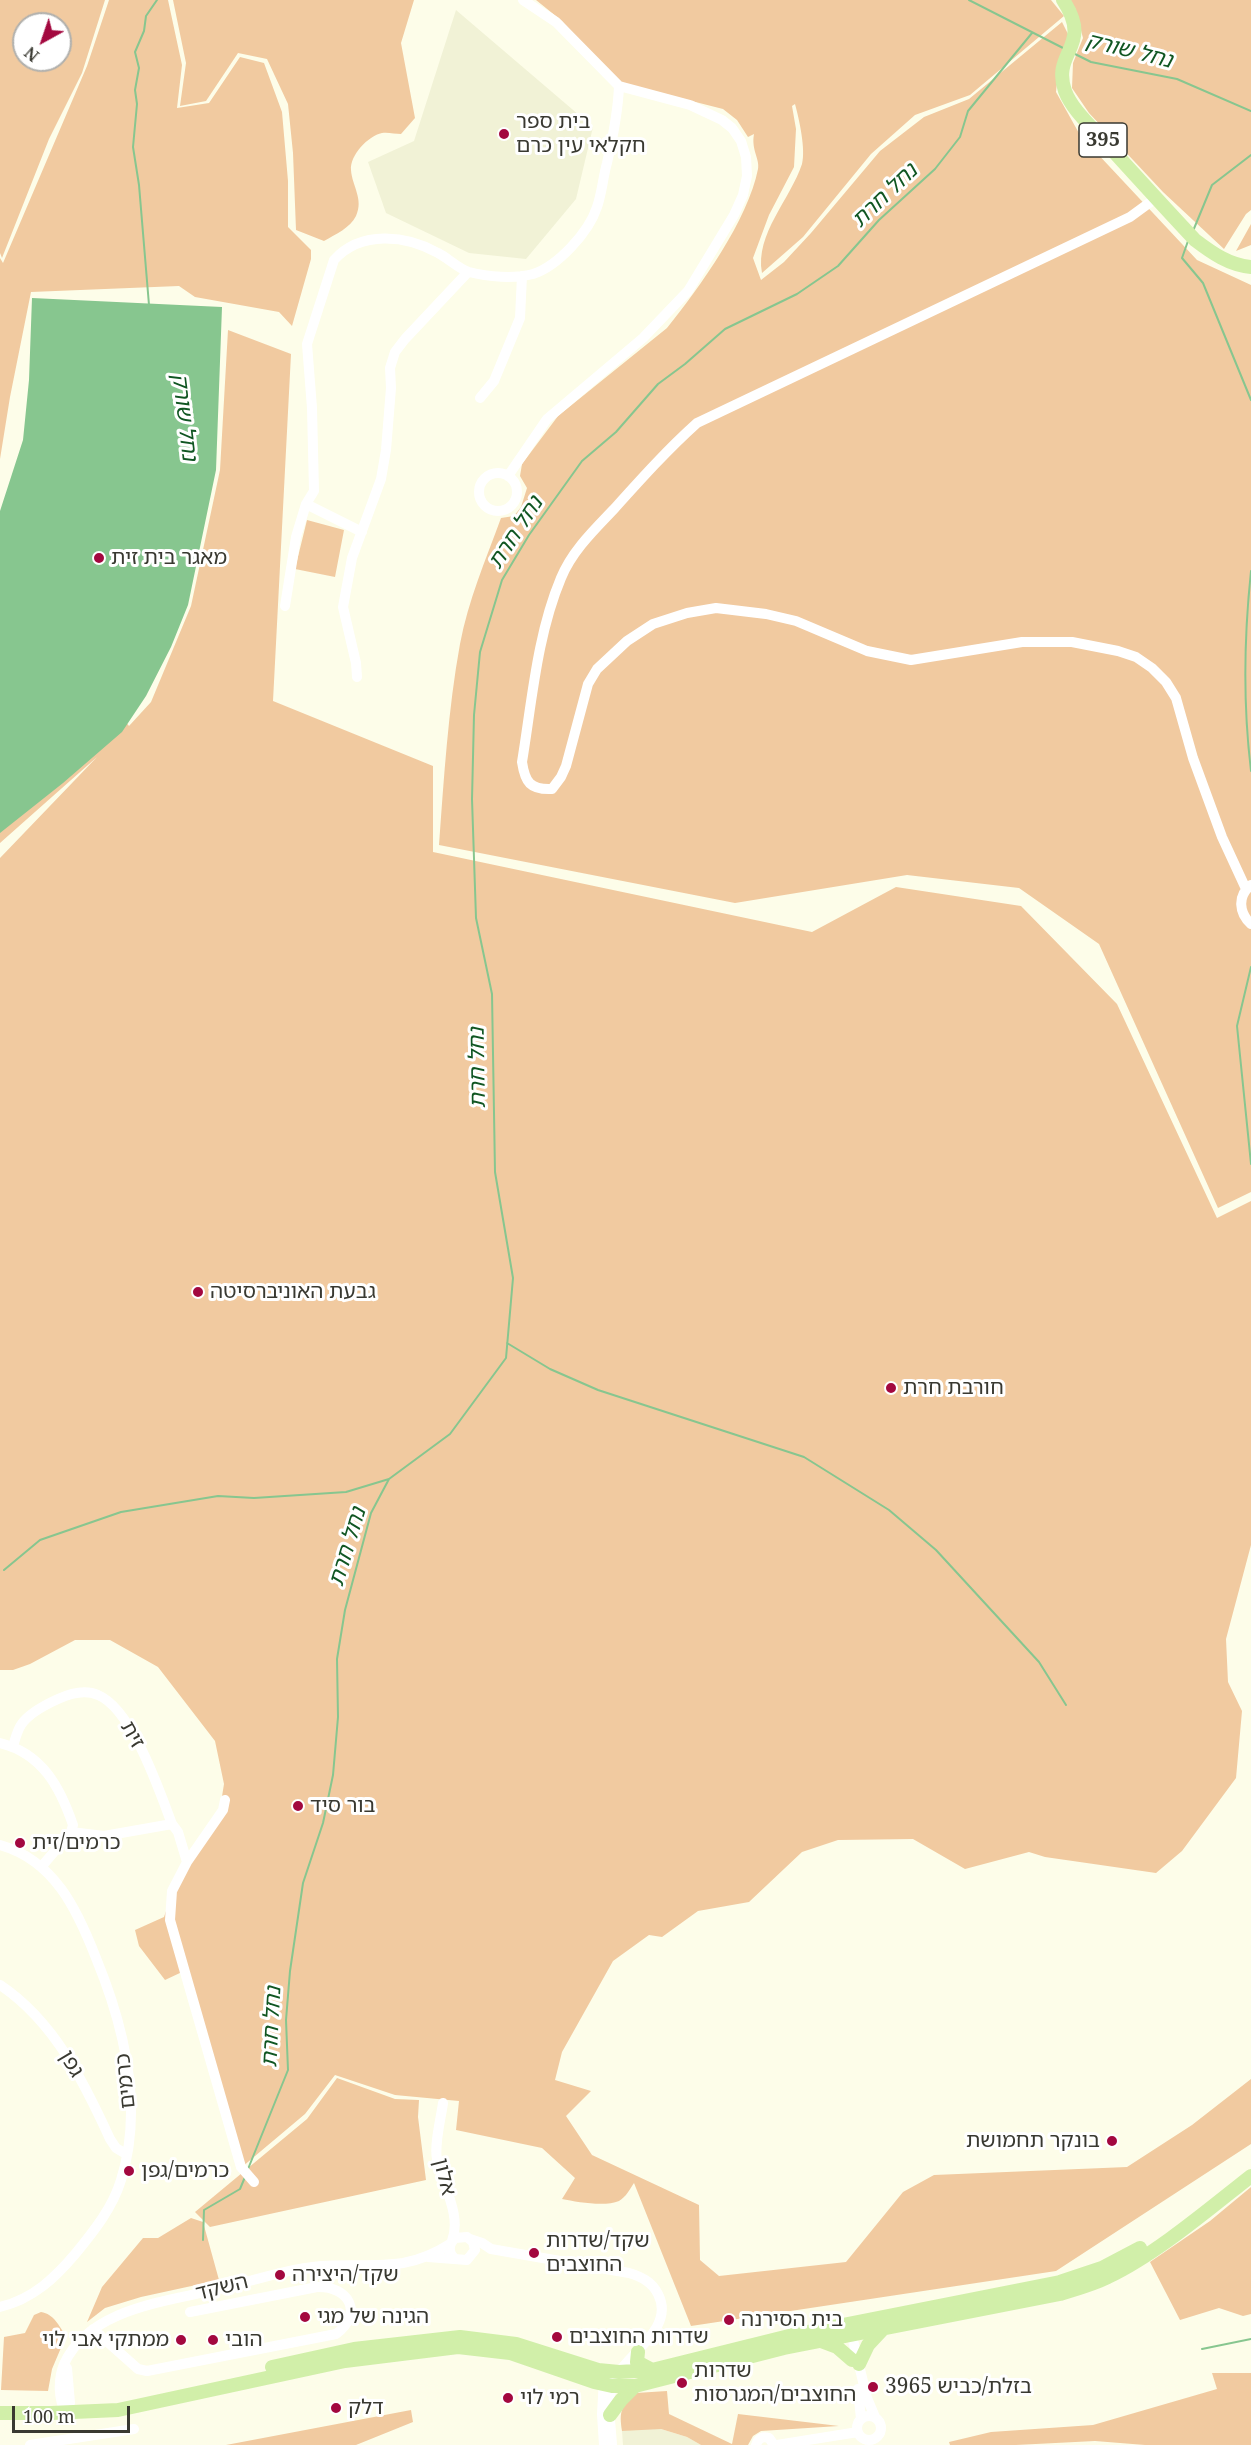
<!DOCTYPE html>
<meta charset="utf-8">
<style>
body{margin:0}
#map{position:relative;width:1251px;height:2445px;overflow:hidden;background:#fdfde9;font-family:"Noto Serif",serif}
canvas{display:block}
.north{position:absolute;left:12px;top:12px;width:60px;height:60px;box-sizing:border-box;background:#fff;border:2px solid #b0b0ad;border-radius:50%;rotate:220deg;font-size:16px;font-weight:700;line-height:24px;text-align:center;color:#393931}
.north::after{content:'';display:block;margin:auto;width:21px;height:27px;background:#a3083f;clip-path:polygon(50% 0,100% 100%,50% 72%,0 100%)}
.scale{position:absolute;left:12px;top:2406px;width:118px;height:27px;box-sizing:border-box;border:3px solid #393931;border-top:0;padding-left:8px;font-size:18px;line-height:21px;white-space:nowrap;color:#393931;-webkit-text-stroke:4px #fff;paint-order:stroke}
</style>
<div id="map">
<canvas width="1251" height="2445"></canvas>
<div class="north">N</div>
<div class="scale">100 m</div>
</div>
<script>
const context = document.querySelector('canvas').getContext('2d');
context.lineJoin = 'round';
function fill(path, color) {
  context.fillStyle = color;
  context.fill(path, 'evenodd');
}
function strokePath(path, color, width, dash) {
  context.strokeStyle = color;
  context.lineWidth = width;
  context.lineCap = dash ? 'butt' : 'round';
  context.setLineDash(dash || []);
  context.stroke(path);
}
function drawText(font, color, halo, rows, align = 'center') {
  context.font = font + ' "Noto Serif","Noto Sans Hebrew",serif';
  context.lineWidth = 6;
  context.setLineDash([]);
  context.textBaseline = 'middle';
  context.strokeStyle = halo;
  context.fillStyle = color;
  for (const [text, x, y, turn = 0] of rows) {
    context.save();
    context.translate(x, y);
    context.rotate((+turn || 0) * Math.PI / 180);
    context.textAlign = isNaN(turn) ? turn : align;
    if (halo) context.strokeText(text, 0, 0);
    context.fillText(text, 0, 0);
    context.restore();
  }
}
fill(new Path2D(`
 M456,10l137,117 -17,72 -50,60 -57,-6 -83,-40 -18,-51 46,-21z
 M642,2428l19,1 26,8 14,8h-78l-1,-14z`), '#f1f2d6');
fill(new Path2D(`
 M0,0h105l-23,73 -33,66 -47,119 -2,-5zM24,24h36v36h-36z
 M109,0h59l14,65 -5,43 32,-5 31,-46 24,6 18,49 6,69v46l23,23v9l-19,67 -13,-14 -84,-15 -16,-11 -148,6 -21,105 -10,62v-201l3,5 84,-197z
 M173,0h241l-13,43 14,75 -14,16c-6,0 -13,-2 -19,-1 -14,3 -32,22 -31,37 1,16 13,29 5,46 -6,12 -20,18 -32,25l-28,-11 -3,-77 -5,-49 -21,-45 -29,-6 -32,48 -26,5 6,-43z
 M536,0h515l13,16 -94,79 -55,20 -44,39 -68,83 -41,36c-7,-39 28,-73 40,-109 4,-15 -3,-45 -7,-60l-3,2 4,23 -2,38 -25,48 -16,43 8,22 23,-18 27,-29 69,-82 44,-34 45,-18 93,-77 8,16 -11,24 -3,30 24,43 117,125 54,25v907l-33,16 -119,-264 -80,-56 -112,-13 -172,28 -296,-58c5,-67 9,-135 21,-201 8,-43 26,-85 41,-126l13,-2 7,-9 6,-19 -7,-12 2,-12 36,-48 109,-88c33,-41 81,-108 91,-159 2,-10 -7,-19 -4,-35l-6,3 -11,-17 -14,-11 -106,-27 -55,-61z
 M1069,0h182v210l-5,4 -22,35 -61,-57 -74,-79 -17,-25 1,-25 10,-25 -8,-30z
 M1251,224v21l-15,6z
 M228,330l63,24 -18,347 160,65v86l379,80 84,-45 125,19 96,98 100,214 34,-17v344l-25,94 2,43 14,29 -6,67 -54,73 -26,22 -111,-16 -16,-5 -64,17 -52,-30 -75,1 -36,12 -53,50 -51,9 -36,26 -13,-2 -36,26 -51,91 -7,28 36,11 -25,25 26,39 107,50 1,55 19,16 127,-14 57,-70 31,-17 193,-8 65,-42 59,-46v65l-195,127 -365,55 -57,-143c-4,6 -8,14 -15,18 -14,6 -42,1 -57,-2l13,-21 -33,-30 -86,-18 3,-29 -64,-6 -60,-20 -30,39 -63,53 -60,-195 -17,8 -26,-34 -4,-16 29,-13 5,-15 50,-87 5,-31 -9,-43 -57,-74 -48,-27h-35l-45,24 -17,6h-13v-812l97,-101 -97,86v-29l120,-100 9,12 22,-24 40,-96 29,-136z
 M307,520l37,10 -9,47 -40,-8z
 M337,2078l58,21 24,1 -1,17 8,63 -216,47 -15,-15 112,-93z
 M1251,2187v127l-8,2 -24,-8 -39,12 -30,-58 60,-41z
 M191,2218l12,4 16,58 -78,17 -36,11 -18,14 15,-35 41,-49h15z
 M41,2312c13,2 18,14 25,24l-14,33 -4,22 -47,-1 3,-53 21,-4 9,-18z
 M1212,2373h39v72h-106l-50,-4 -79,4h-66l-1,-3 42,-10 102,-7 124,-36z
 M667,2391l2,23 63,30 6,-30 101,12 -78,5 -8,5 -5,9h-47l-14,-8 -26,-8 -39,2c-3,-21 -1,-23 14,-38z
 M411,2410l2,12 -57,23h-130z`), '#f1caa0');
fill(new Path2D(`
 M32,298l190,9 -6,163 -28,135 -17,42 -25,49 -24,36 -59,51 -63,50v-322l23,-71 6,-60z`), '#87c68f');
strokePath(new Path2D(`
 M969,0l96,49
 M1073,53l18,9 86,17 74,32
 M1193,231l19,-46 39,-30
 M1188,241l-6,17 21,25 48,117
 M149,305l-10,-120 -6,-38 4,-43 -2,-14 4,-22 -4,-16 9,-21 2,-15 11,-16
 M1251,571c-7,66 -8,134 0,200
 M1251,967l-14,59 14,138
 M507,1343l43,26 48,21 206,67 85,53 47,40 103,112 27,43
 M4,1570l36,-30 81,-28 97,-16 36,2 92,-6 43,-13
 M248,2169l40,-99 -2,-50 4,-49 13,-88 20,-60 10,-48 5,-58 -1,-58 8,-49 26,-97 18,-34 61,-45 56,-76 7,-80 -18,-106 -3,-178 -16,-76 -4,-119 2,-84 6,-63 22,-72 27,-45 53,-74 34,-29 42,-48 27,-20 40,-35 72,-35 41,-28 41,-46 56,-51 25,-32 8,-26 64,-78
 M203,2240l1,-30 36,-21 5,-12
 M1202,2349l49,-10`), '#87c68f', 2);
strokePath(new Path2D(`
 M1156,198l-26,19 -433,206c-30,27 -56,56 -83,86 -20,21 -42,42 -53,69 -24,57 -29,123 -39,184 3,20 8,28 30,27l9,-12 5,-11 22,-82 9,-15 30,-28 26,-17 34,-11 29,-5 50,6 30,7 71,30 44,9 111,-18h50l46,9 18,6 16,11 14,14 10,16 17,60 29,79 24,52
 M480,398l14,-17 26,-63 2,-42
 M479 492a19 19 0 1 1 38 0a19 19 0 1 1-38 0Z
 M508,476l39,-57 96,-81 45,-47 46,-76 9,-20 4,-19 -1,-19 -5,-16 -9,-13 -10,-8 -32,-15 -71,-19 -63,-64 -33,-22
 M306,504l56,28
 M285,606l11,-69 10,-33 8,-13 -2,-83 -5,-64 27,-84c27,-30 72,-25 104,-7 10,5 21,16 31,19 19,5 45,7 64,2 25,-8 56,-42 64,-67 5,-14 6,-30 10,-44 6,-26 11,-50 12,-77
 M357,677l-1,-14 -13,-56 9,-49 29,-79 5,-29 5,-62 -1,-20 5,-16 10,-13 63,-67
 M1251,885c-14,11 -12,28 0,39
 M0,1743c42,10 60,44 73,82l-2,7 -29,34
 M13,1746c2,-6 4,-15 8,-21 7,-11 26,-21 37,-26 13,-6 27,-10 40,-4 34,14 61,95 74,129l-68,12 -33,-4
 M225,1800l-2,10 -36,52 -15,29 -2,29 71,247 13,15
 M172,1824l6,8 9,30
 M0,1845c54,15 77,64 96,113 28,68 48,149 25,222 -8,27 -27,51 -45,73 -21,25 -43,46 -76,54
 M0,1985c54,36 84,97 110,154l6,9 10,6
 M443,2103c-2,15 -9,42 -6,56 5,26 25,55 15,82
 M470,2239l12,4 9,6 138,24c13,4 23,9 29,21 18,35 -32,60 -44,86 -8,19 -3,46 -2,65
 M428,2257l39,3 8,-10 -2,-8 -6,-5 -12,1c-7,7 -7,15 0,21
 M850,2328l17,70 8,19
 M93,2329l45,40 9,2 189,-37c28,-21 13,-48 -19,-47l-127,25
 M604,2379l-2,35 2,31
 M858,2389l3,30
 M66,2413c-8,-14 -8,-34 -2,-49 26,-56 101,-62 155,-75 33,-8 68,-20 102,-23 28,-2 55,1 82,-3 17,-3 33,-10 47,-19
 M66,2413l4,-10 -3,-35
 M857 2428a12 12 0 1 1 24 0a12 12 0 1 1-24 0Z
 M30,2445l104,-16
 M756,2445c2,-7 7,-9 13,-7l5,7
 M777,2445l81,-13`), '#fff', 10);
strokePath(new Path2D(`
 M1063,0c31,47 -12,51 2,91 7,19 27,36 40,51 30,33 60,66 90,98 17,13 34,25 56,27
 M821,2341l16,6 15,13
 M638,2352l-1,10 15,8
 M859,2364l9,-19 15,-16
 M272,2367l82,-18 106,-12 56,7 82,26 21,2 33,-2 145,-36 263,-52 42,-14 38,-20
 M0,2413h51l67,-3 227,-49 113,-14 52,6 84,29 18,4h23l149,-38 276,-54c16,-5 32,-9 48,-17 47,-22 101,-68 143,-101
 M610,2415l11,-15 14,-14`), '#d1efa9', 14);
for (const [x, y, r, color] of [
 [504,134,6,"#a3083f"],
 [99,558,6,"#a3083f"],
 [198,1292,6,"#a3083f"],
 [891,1388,6,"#a3083f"],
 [298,1806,6,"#a3083f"],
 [20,1843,6,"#a3083f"],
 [1112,2141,6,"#a3083f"],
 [129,2171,6,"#a3083f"],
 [534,2253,6,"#a3083f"],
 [280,2275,6,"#a3083f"],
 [305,2317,6,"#a3083f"],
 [729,2320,6,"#a3083f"],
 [557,2337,6,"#a3083f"],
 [181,2340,6,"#a3083f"],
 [213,2340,6,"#a3083f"],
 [682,2383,6,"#a3083f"],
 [873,2387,6,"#a3083f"],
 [508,2398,6,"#a3083f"],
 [336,2408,6,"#a3083f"]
]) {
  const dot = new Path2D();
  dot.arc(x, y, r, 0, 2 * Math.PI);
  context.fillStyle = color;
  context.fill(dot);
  strokePath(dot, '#fff', 2);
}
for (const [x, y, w] of [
 [1103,140,48]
]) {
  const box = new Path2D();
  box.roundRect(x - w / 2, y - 17, w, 34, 4.5);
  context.fillStyle = '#fff';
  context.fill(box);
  strokePath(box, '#393931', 1.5);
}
drawText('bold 20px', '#393931', null, [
 ["395",1103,140]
]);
drawText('21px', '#393931', '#fff', [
 ["בית ספר",516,122],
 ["חקלאי עין כרם",516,146],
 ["מאגר בית זית",111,558],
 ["גבעת האוניברסיטה",210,1292],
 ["חורבת חרת",903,1388],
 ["בור סיד",310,1806],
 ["כרמים/זית",32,1843],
 ["בונקר תחמושת",1100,2141,"right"],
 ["כרמים/גפן",141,2171],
 ["שקד/שדרות",546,2241],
 ["החוצבים",546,2265],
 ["שקד/היצירה",292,2275],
 ["הגינה של מגי",317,2317],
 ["בית הסירנה",741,2320],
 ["שדרות החוצבים",569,2337],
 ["ממתקי אבי לוי",169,2340,"right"],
 ["הובי",225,2340],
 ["שדרות",694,2371],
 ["החוצבים/המגרסות",694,2395],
 ["בזלת/כביש 3965",885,2387],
 ["רמי לוי",520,2398],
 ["דלק",348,2408]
], 'left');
drawText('21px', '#393931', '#fff', [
 ["זית",132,1735,61],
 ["גפן",71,2064,59],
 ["כרמים",126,2081,-96],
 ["אלון",444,2177,76],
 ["השקד",222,2288,-14]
]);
drawText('italic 22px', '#105622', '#fff', [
 ["נחל שורק",1129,51,14],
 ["נחל חרת",885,196,-44],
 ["נחל שורק",184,417,83],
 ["נחל חרת",516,533,-57],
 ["נחל חרת",478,1068,-91],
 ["נחל חרת",348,1547,-73],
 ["נחל חרת",272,2027,-87]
]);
</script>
